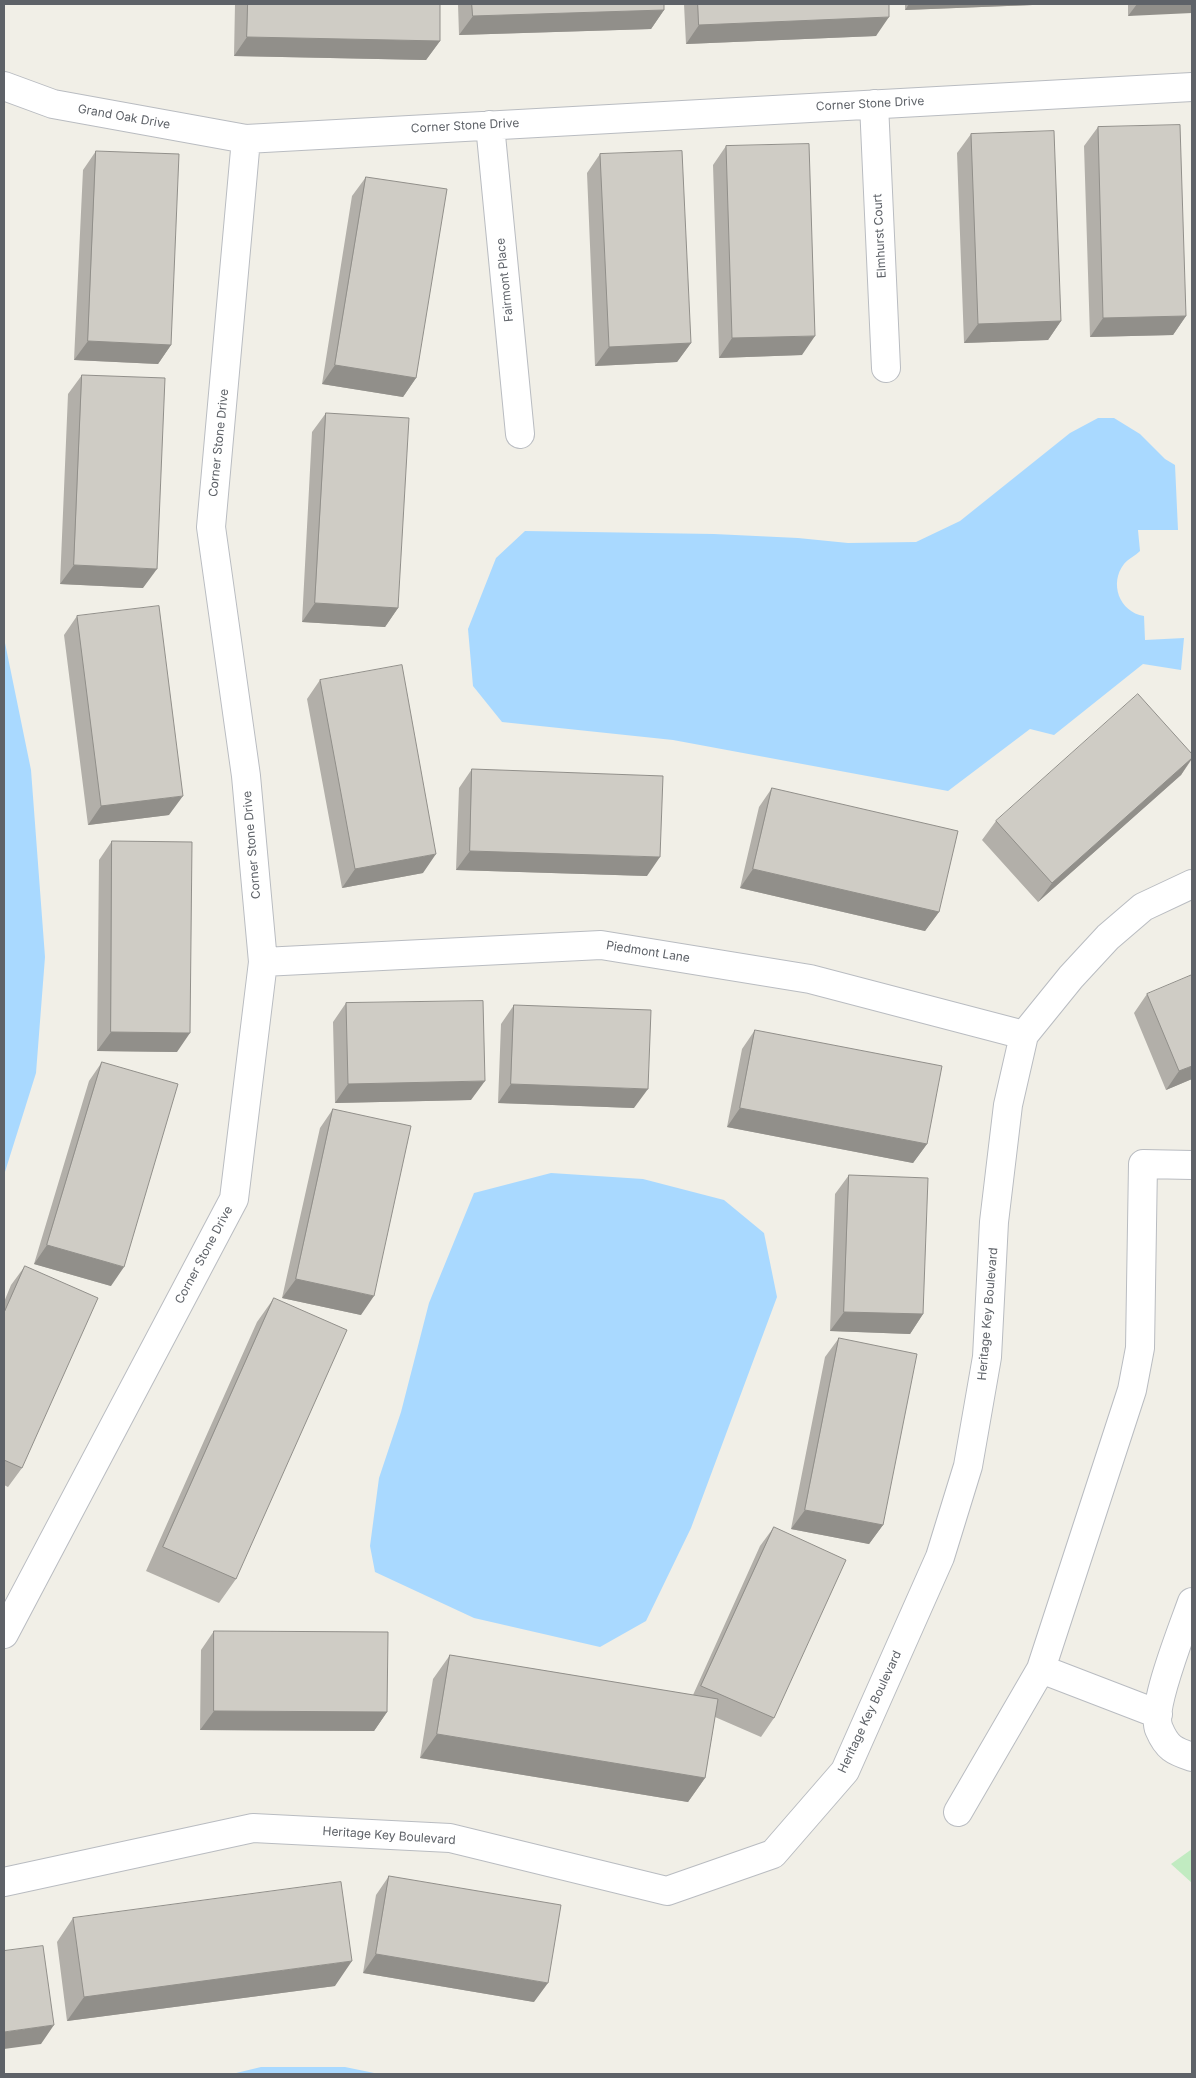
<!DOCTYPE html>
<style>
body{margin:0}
#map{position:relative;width:1196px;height:2078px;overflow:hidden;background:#f1efe7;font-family:Inter,sans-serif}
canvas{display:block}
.frame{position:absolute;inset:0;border:5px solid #5e6268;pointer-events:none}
</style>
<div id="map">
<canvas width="1196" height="2078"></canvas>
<div class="frame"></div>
</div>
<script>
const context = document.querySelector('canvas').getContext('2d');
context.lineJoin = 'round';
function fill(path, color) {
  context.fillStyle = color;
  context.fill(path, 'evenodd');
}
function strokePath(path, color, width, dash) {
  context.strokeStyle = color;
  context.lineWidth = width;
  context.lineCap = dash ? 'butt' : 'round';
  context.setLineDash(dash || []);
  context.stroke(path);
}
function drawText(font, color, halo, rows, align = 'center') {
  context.font = font + ' Inter,sans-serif';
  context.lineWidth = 5;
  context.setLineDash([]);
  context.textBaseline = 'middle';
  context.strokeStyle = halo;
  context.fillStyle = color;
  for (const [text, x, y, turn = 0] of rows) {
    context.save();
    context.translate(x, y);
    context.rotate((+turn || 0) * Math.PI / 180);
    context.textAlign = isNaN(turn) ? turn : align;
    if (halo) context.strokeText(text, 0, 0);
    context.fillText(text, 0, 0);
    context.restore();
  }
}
fill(new Path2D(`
 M1192,1849v34l-21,-19z`), '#c1ebc1');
fill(new Path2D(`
 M1098,418h16l26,16 25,25 10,6 3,65h-40l2,21c-5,5 -12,8 -16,13 -15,19 -5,48 20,52l1,24 39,-2 -3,32 -38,-6 -89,71 -24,-6 -82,62 -275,-51 -171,-18 -29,-36 -5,-57 28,-71 29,-27 189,3 84,4 50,5 68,-1 44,-21 110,-88z
 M4,638l27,132 14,187 -9,116 -32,102z
 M551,1173l92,6 81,21 40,33 13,64 -86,231 -45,93 -46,26 -126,-29 -99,-46 -5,-26 9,-68 22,-66 28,-109 45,-110z
 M261,2067h84l34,7h-147z`), '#a9d9ff');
const minor = new Path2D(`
 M4,86l49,18 193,35 946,-52
 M874,104l12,264
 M490,125l30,309
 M263,962l338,-17 209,34 214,56
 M1192,1602c-8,23 -42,107 -33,127 8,19 15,22 33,28
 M4,1634l230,-435 29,-237 -17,-186 -35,-249 35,-388
 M1041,1669l117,45
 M958,1812l83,-143 91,-279 8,-42 3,-184 49,1
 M4,1882l249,-54 197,10 217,53 106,-37 72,-83 95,-214 28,-91 19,-109 7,-135 14,-117 16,-70 47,-58 37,-40 35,-30 49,-23`);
strokePath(minor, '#b9bcc1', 30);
strokePath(minor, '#fff', 28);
fill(new Path2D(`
 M235,4h205v37l-14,19 -192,-4z
 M458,4h206v6l-13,19 -192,6z
 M684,4h205l-13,32 -190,8z
 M905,4h153l-153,6z
 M1128,4h64l-64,12z
 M1098,127l88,189 -13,19 -83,2 -6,-191z
 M971,134l90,187 -13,19 -84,3 -7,-190z
 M726,146l76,209 -83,3 -6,-193z
 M96,151l75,194 -13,19 -84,-4 9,-190z
 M600,154l91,189 -14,19 -82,4 -8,-193z
 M366,177l50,201 -13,19 -81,-13 30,-188z
 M82,375l61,213 -83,-4 8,-190z
 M326,413l72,195 -13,19 -83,-5 10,-190z
 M77,616l92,199 -81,10 -24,-190z
 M320,680l103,193 -81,15 -35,-189z
 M1192,754v5l-11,16 -143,127 -56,-62 14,-19z
 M472,769l175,107 -191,-6 3,-82z
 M772,788l167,124 -14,19 -185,-43 19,-81z
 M112,841l65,211 -80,-1 2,-191z
 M1147,994l45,85 -26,11 -32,-77z
 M346,1003l125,97 -136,3 -2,-81z
 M514,1005l120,103 -136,-5 3,-79z
 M755,1030l172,114 -14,19 -186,-36 15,-78z
 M102,1062l9,224 -77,-22 55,-183z
 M333,1109l28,206 -79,-17 38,-170z
 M849,1175l74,139 -13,20 -80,-3 5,-137z
 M25,1266l-3,202 -14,19 -4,-2v-183l7,-17z
 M274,1298l-38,281 -17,24 -73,-32 111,-249z
 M839,1338l44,187 -14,19 -78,-15 34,-172z
 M774,1527v191l-13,19 -46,-20 -10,61 -17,24 -268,-44 13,-79 17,-24 243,40 67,-149z
 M214,1631l173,81 -13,19 -174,-1 1,-80z
 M389,1876l145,126 -171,-29 13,-78z
 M73,1918l262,68 -268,35 -10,-79z`), '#b2afa9');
fill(new Path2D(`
 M909,4h149l-153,6z
 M1137,4h55v9l-64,3z
 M664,10l-13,19 -192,6 14,-19z
 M889,17l-13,19 -190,8 13,-19z
 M247,37l193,4 -14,19 -192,-4z
 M1186,316l-13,19 -83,2 13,-19z
 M1061,321l-13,19 -84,3 14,-19z
 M815,336l-13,19 -83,3 13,-20z
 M88,341l83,4 -13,19 -84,-4z
 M691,343l-14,19 -82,4 14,-19z
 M335,365l81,13 -13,19 -81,-13z
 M74,565l83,4 -14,19 -83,-4z
 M315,603l83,5 -13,19 -83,-5z
 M1192,758l-11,17 -143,127 14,-19z
 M183,796l-14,19 -81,10 13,-19z
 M470,851l190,6 -13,19 -191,-6z
 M436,854l-13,19 -81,15 13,-19z
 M753,869l186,43 -14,19 -185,-43z
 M111,1032l79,1 -13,19 -80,-1z
 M1192,1066v13l-26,11 13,-19z
 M485,1081l-14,19 -136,3 13,-19z
 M511,1084l137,5 -14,19 -136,-5z
 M740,1108l187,36 -14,19 -186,-36z
 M47,1245l77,22 -13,19 -77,-22z
 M296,1279l78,17 -13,19 -79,-17z
 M844,1312l79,2 -13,20 -80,-3z
 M805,1510l78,15 -14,19 -78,-15z
 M214,1711l173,1 -13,19 -174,-1z
 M437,1734l268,44 -17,24 -268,-44z
 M376,1954l172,29 -14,19 -171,-29z
 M352,1961l-17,25 -268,35 17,-24z
 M54,2025l-13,19 -37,5v-17z`), '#918f8a');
const building = new Path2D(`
 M248,4h192v37l-193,-4z
 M472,4h192v6l-191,6z
 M698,4h191v13l-190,8z
 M1180,125l6,191 -83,2 -5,-191z
 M1054,131l7,190 -83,3 -7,-190z
 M809,144l6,192 -83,2 -6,-192z
 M96,151l83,3 -8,191 -83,-4z
 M682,151l9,192 -82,4 -9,-193z
 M366,177l81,12 -31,189 -81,-13z
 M82,375l83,3 -8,191 -83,-4z
 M326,413l83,5 -11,190 -83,-5z
 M159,606l24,190 -82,10 -24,-190z
 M402,665l34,189 -81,15 -35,-189z
 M1138,694l54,60v4l-140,125 -56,-62z
 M472,769l191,7 -3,81 -190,-6z
 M772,788l186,43 -19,81 -186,-43z
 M112,841l80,1 -2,191 -79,-1z
 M1192,975v91l-13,5 -32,-77z
 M483,1001l2,80 -137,3 -2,-81z
 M514,1005l137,5 -3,79 -137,-5z
 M755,1030l187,36 -15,78 -187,-36z
 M102,1062l76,22 -54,183 -77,-22z
 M333,1109l78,17 -37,170 -78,-17z
 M849,1175l79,3 -5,136 -79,-2z
 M25,1266l73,32 -76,170 -18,-8v-147z
 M274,1298l73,32 -111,249 -73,-32z
 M839,1338l78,16 -34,171 -78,-15z
 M774,1527l72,33 -72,158 -73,-32z
 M214,1631l174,1 -1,80 -173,-1z
 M450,1655l268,44 -13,79 -268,-44z
 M389,1876l172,29 -13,78 -172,-29z
 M341,1882l11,79 -268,36 -11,-79z
 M43,1946l11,79 -50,7v-81z`);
fill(building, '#cfccc5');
strokePath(building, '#918f8a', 1);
drawText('12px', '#5e6268', '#fff', [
 ["Corner Stone Drive",870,104,-3],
 ["Grand Oak Drive",124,117,10],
 ["Corner Stone Drive",465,126,-3],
 ["Elmhurst Court",880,236,-93],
 ["Fairmont Place",505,280,-96],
 ["Corner Stone Drive",219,443,-84],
 ["Corner Stone Drive",252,845,-95],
 ["Piedmont Lane",648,952,9],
 ["Corner Stone Drive",204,1255,-62],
 ["Heritage Key Boulevard",988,1314,-85],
 ["Heritage Key Boulevard",870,1712,-65],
 ["Heritage Key Boulevard",389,1836,4]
]);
</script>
